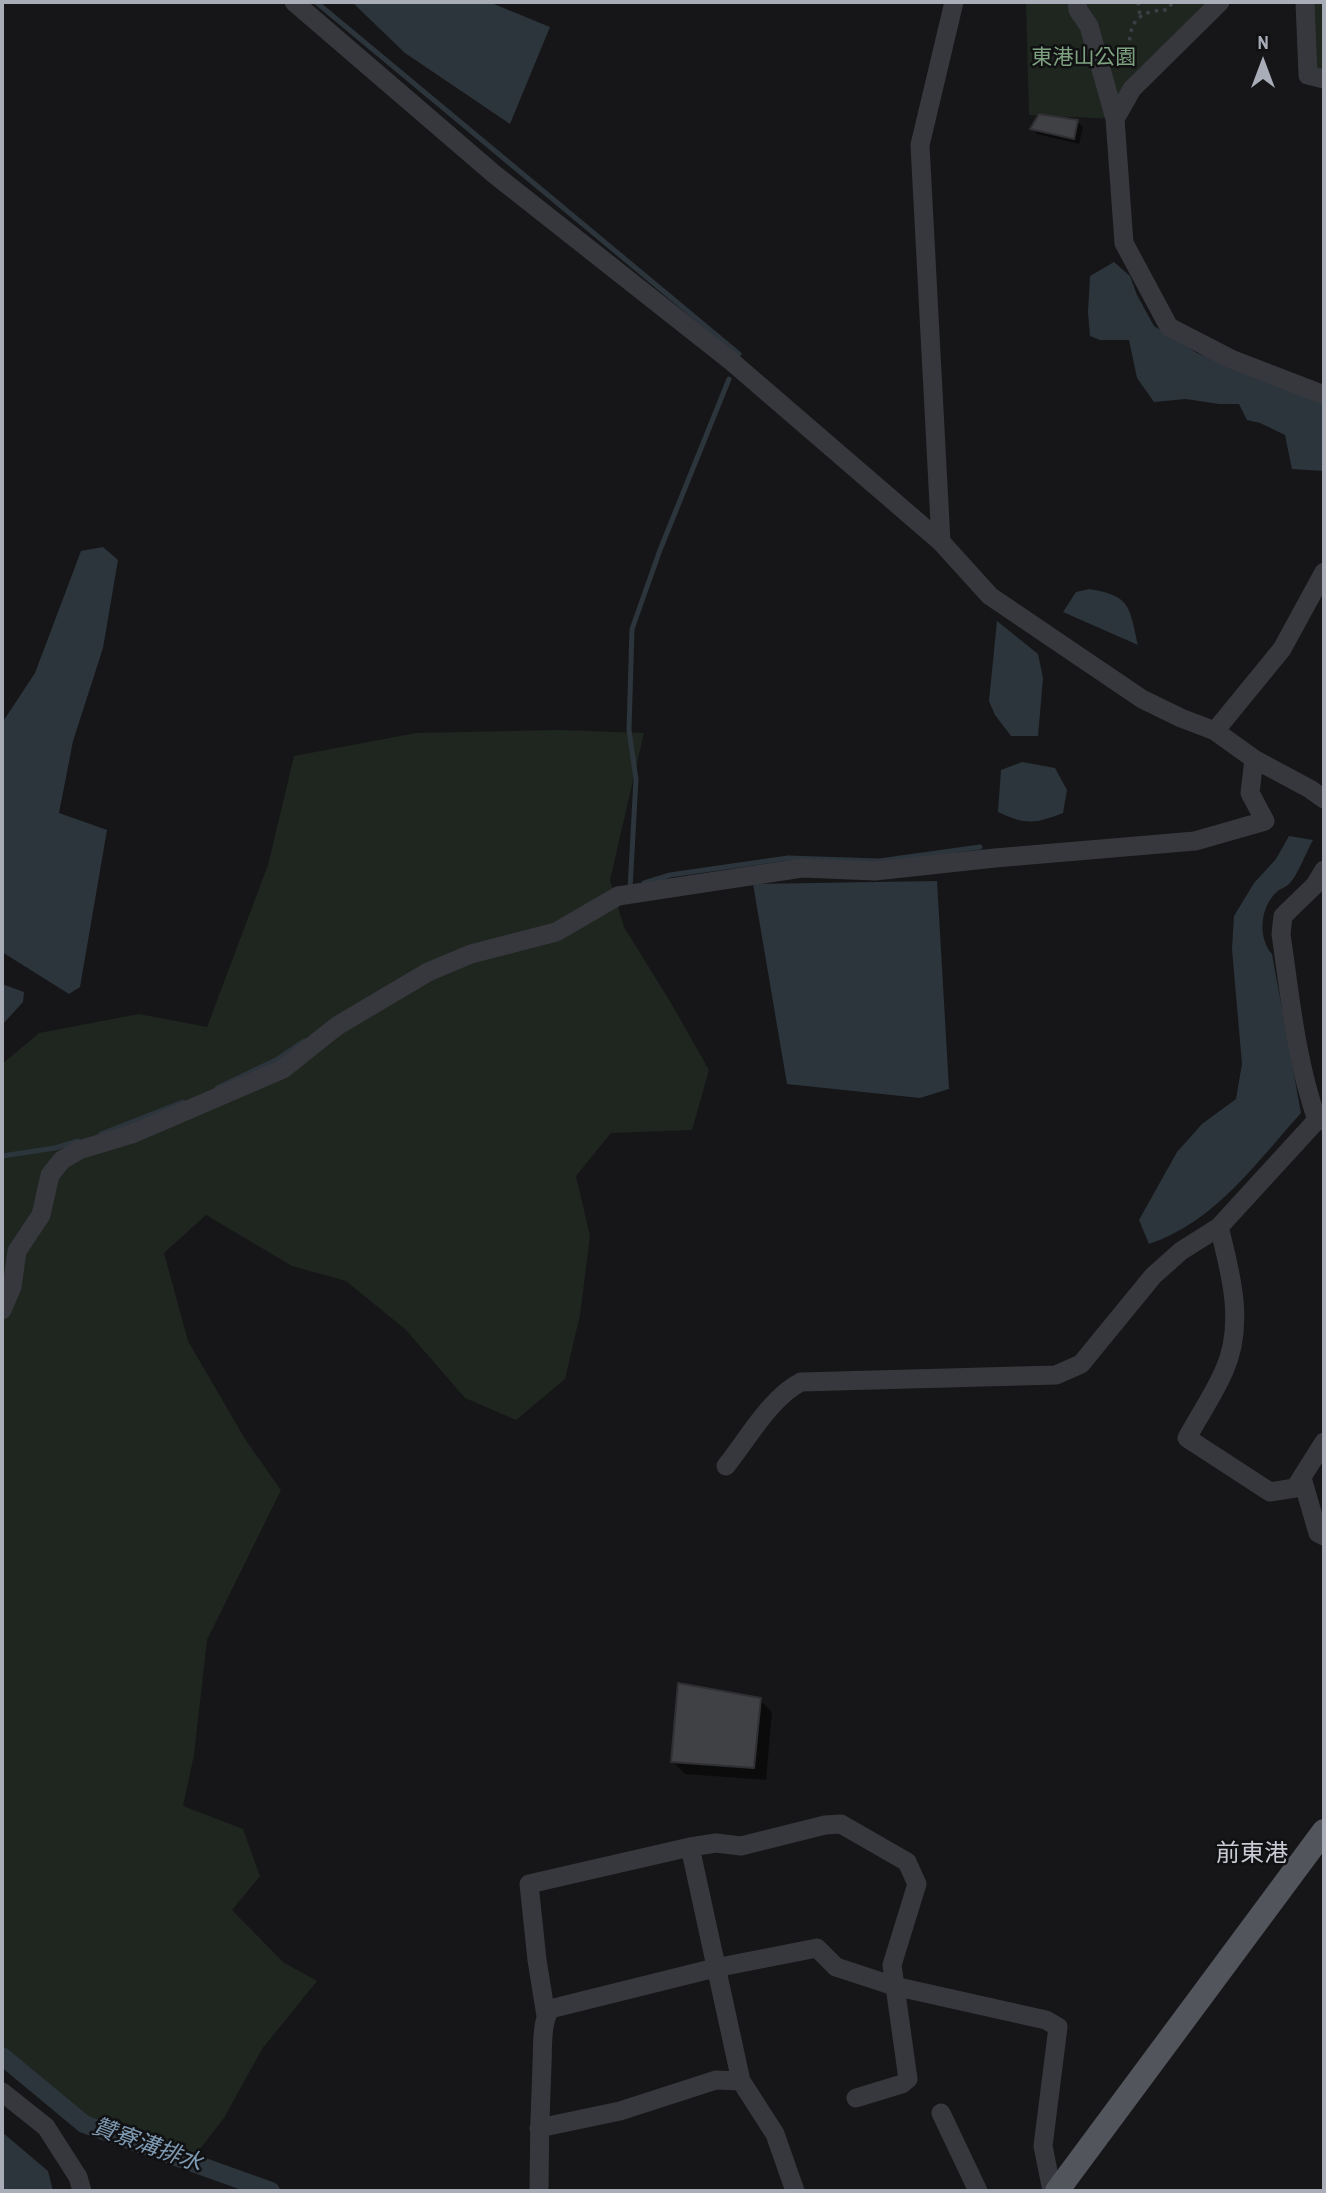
<!DOCTYPE html>
<meta charset="utf-8">
<style>
body{margin:0}
#map{position:relative;width:1326px;height:2193px;overflow:hidden;background:#161618;font-family:"Archivo Narrow",sans-serif}
canvas{display:block}
.frame{position:absolute;inset:0;border:4px solid #a8adb8;pointer-events:none}
.north{position:absolute;left:1228px;top:28px;width:70px;height:70px;-webkit-text-stroke:5px #111113;paint-order:stroke;rotate:0deg;font-size:19px;font-weight:700;line-height:28px;text-align:center;color:#a8adb8}
.north::after{content:'';display:block;margin:auto;width:24px;height:32px;background:#a8adb8;clip-path:polygon(50% 0,100% 100%,50% 72%,0 100%)}
</style>
<div id="map">
<canvas width="1326" height="2193"></canvas>
<div class="frame"></div>
<div class="north">N</div>
</div>
<script>
const context = document.querySelector('canvas').getContext('2d');
context.lineJoin = 'round';
function fill(path, color) {
  context.fillStyle = color;
  context.fill(path, 'evenodd');
}
function strokePath(path, color, width, dash) {
  context.strokeStyle = color;
  context.lineWidth = width;
  context.lineCap = dash ? 'butt' : 'round';
  context.setLineDash(dash || []);
  context.stroke(path);
}
function drawText(font, color, halo, rows, align = 'center') {
  context.font = font + ' "Archivo Narrow","Noto Sans TC",sans-serif';
  context.lineWidth = 5;
  context.setLineDash([]);
  context.textBaseline = 'middle';
  context.strokeStyle = halo;
  context.fillStyle = color;
  for (const [text, x, y, turn = 0] of rows) {
    context.save();
    context.translate(x, y);
    context.rotate((+turn || 0) * Math.PI / 180);
    context.textAlign = isNaN(turn) ? turn : align;
    if (halo) context.strokeText(text, 0, 0);
    context.fillText(text, 0, 0);
    context.restore();
  }
}
fill(new Path2D(`
 M1026,2h194l-105,117 -86,-4z
 M1305,2h19v77l-16,-4z
 M559,730l85,3 -34,147 14,47 47,76 38,67 -17,60 -81,3 -35,43 14,60 -10,79 -15,64 -49,41 -51,-22 -59,-68 -60,-49 -54,-15 -86,-51 -42,38 24,88 57,98 36,51 -74,150 -13,115 -11,51 60,23 17,47 -28,34 51,52 34,19 -55,68 -38,69 -34,44 -106,-38 -82,-68v-992l37,-31 100,-19 68,13 61,-162 26,-109 122,-23z`), '#1e261f');
fill(new Path2D(`
 M352,2h137l61,25 -40,97 -105,-71z
 M1114,262l16,14 7,19 17,31 43,27 127,50v68l-32,-2 -7,-34 -25,-12 -13,-3 -8,-16h-20l-33,-5 -32,3 -17,-24 -8,-38h-29l-10,-4 -2,-24 2,-36z
 M103,547l15,13 -15,88 -30,93 -14,72 48,17 -27,157 -11,7 -67,-42v-229l33,-50 46,-122z
 M1089,589c42,7 40,17 49,56l-75,-33 13,-20z
 M997,621l41,33 5,24 -5,58h-27l-16,-21 -6,-14z
 M1022,762l33,6 12,22 -4,23c-29,11 -37,12 -65,-1l3,-42z
 M1289,836l24,4c-7,12 -15,35 -24,44 -3,3 -7,4 -10,6 -19,15 -22,47 -7,64l29,159c-45,50 -86,109 -152,131l-10,-24 38,-68 25,-28 34,-25 6,-35 -10,-115 2,-33 20,-33 22,-24z
 M937,881l12,208 -29,9 -133,-14 -34,-200z
 M2,984l22,8 -1,10 -21,23z
 M2,2132l46,39 5,20h-51z`), '#2c353c');
fill(new Path2D(`
 M1077,122l6,5 -4,17 -42,-10 -5,-6z
 M760,1700l12,12 -6,68 -81,-6 -13,-13z`), '#0007');
strokePath(new Path2D(`
 M316,2l423,352
 M644,883l26,-8 118,-17 91,3 101,-14
 M630,889l6,-110 -7,-49 3,-101 28,-79 69,-171
 M217,1088l59,-28 28,-19
 M101,1134l82,-32
 M2,1156l53,-8 23,-7`), '#2c353c', 5);
strokePath(new Path2D(`
 M2,2056l82,68 187,67`), '#2c353c', 18);
const building = new Path2D(`
 M1039,114l39,6 -4,19 -44,-10z
 M678,1683l83,15 -7,70 -83,-6z`);
fill(building, '#404145');
strokePath(building, '#303034', 2);
strokePath(new Path2D(`
 M1138,2l2,14
 M1130,66c-2,-31 -3,-56 37,-56l6,-8`), '#3d3f44', 3.5, [3.5, 5]);
strokePath(new Path2D(`
 M294,2l200,172 237,187 210,181 49,54 152,103 39,19 34,13 39,28 56,30 14,10
 M1077,2l1,8 11,16 26,93
 M1220,2l-88,87 -17,30 9,124 45,84 62,32 93,36
 M1305,2l3,73 16,4
 M941,542l-21,-397 34,-143
 M1215,731l67,-82 42,-77
 M1324,870l-9,15 -32,31 -2,18c9,62 15,127 36,186l7,1
 M1219,1227c12,47 26,98 5,144 -10,23 -25,45 -37,67l83,54 25,-4 29,-46
 M2,1310l10,-23 5,-36 24,-36 9,-40 12,-15 17,-10 53,-16 151,-65 54,-43 91,-54 43,-18 85,-22 62,-36 184,-28 73,3 120,-13 200,-17 70,-20 -15,-28 4,-34
 M726,1466c21,-26 45,-69 75,-84l255,-7 25,-11 72,-88 28,-25 38,-24 98,-107
 M1302,1478l16,55 6,3
 M690,1847l51,234 34,53 20,57
 M546,2016l-9,-56 -8,-76 161,-37 26,-4 25,3 84,-21 16,-1 66,38 10,22 -25,81 16,114 -6,5 -46,14
 M2,2092l44,35 32,50 4,14
 M941,2113l37,78
 M539,2128l81,-17 96,-31 25,1
 M539,2191c0,-42 1,-85 3,-127 1,-18 -1,-40 8,-55l165,-41 102,-20 19,19 58,19 152,34 12,7 -15,119 9,45`), '#37383d', 19);
strokePath(new Path2D(`
 M1057,2191l267,-360`), '#53555c', 24);
drawText('21px', '#7fa381', '#111113', [
 ["東港山公園",1084,58]
]);
drawText('italic 23px', '#7f9bb3', '#111113', [
 ["贊寮溝排水",147,2146,20]
]);
drawText('24px', '#c9ccd4', '#111113', [
 ["前東港",1252,1855]
]);
</script>
